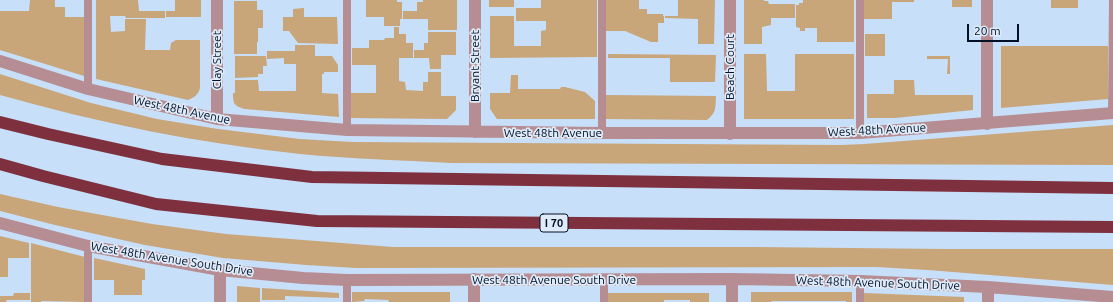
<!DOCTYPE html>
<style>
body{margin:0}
#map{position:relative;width:1113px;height:302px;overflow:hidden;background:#c8dff9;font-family:Ubuntu,sans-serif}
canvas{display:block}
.scale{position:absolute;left:967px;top:24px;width:52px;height:18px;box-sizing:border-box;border:2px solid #001127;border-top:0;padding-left:5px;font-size:12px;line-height:14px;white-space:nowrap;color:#001127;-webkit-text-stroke:3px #dfebf8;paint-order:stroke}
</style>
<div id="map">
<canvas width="1113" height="302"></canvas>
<div class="scale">20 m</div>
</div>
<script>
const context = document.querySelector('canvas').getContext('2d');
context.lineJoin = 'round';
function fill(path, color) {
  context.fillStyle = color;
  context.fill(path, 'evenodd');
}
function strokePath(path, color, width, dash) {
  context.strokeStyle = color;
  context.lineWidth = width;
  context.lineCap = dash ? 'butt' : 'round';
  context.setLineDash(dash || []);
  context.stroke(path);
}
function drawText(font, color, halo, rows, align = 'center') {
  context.font = font + ' Ubuntu,sans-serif';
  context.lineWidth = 3.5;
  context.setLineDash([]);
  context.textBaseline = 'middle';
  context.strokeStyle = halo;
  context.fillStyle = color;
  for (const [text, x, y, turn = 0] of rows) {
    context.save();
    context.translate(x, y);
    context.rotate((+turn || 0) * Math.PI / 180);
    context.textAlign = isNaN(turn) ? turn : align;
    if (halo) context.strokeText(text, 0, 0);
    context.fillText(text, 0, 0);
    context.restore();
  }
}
fill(new Path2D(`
 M30,0h25v7h10v10h19v59l-84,-26v-39h29z
 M96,0h42l1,11h26v7h-39l-1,-2h-15l1,16 14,-1v-12h21l-1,31h25l1,-7 5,-3h24v48c-2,7 -5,9 -12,12l-92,-21z
 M175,0h26v17h-35v-6h9z
 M366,0h31v2h5v17h-2v7h-16v-9h-18z
 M423,0h34v30h-29v-11h-25v-8h14v-9h6z
 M489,0h25v7h-25z
 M541,0h56v57l-107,1v-42h24v30h27v-15l5,-1v-9h-30v-13h25z
 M606,0h33v9h8v5h16v2h1v7h-6v19h-7l-26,-11h-19z
 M678,0h37l-1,44h-16v-25l-33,-1v-2h13z
 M744,0h20v1h4l1,3h26v14h-24v7l-9,2v17h-18z
 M803,0h51v42h-37v-14h-12v3h-5v-3l-4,-1v-22h3v-2h4z
 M864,0h50v2h-22v17h-28z
 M952,0h20v7h-20z
 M1051,0h27v8h-27z
 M234,1h23v9h6v18h-5v14h-1v12h-23z
 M304,8v9h33l1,27 -40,-1 -9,-12h-6v-14h10v-8z
 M394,27h5v7h7v9h7v15h-14v23l6,1 1,8 17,1v-9h5v-10h13v24h15v14l-9,9 -97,-1 1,-25h25v-28h-24v-17h17v-8h15l1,-2h9z
 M428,32h28v23h-15v14h-11l-1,-11h-15v-8h10v-7h4z
 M865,34h20v22h-20z
 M295,45h20v11h17l6,9v7h-14v2h-2v19l16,1 1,23 -94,-8c-11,-3 -12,-5 -12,-16h2v-13h23l1,11h37v-27h-12v-6l-17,1v-8h28z
 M1001,46h107v53l-107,9z
 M608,54l108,1 -1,27h-45v-24h-62z
 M744,54h22l1,37h28v-37h59v65h-110z
 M235,56h31l1,10h-4v8h-5v3l-23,1z
 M927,56h23v18h-3l1,-15h-21z
 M0,74l91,29 66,16 61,10 82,10 52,3 489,3 23,-1 249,-19v40l-662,-2c-51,-3 -101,-4 -151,-9 -102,-11 -202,-31 -300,-59z
 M511,75h7v14h42l1,-2h4l20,5 10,9v18h-98l-7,-10v-16h20z
 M894,80h20l1,15h58v15l-78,8h-28v-24h27z
 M606,95l110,1c-1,12 1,16 -9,24l-101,-1z
 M0,194l58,13 94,17 74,10 167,13h363l190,2h167v36l-185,-15 -52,-3 -520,1 -50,-3 -83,-7 -78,-13 -90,-20 -55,-14z
 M0,236l29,7v15h-21v19h-8z
 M31,243l54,14v45l-43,-1 -1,1h-10z
 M94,258l51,11v11h-3v15h-28v-15h-20z
 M237,286l23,2v14h-23z
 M262,288l77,5v5l-54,-2v4h-23z
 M352,292h98v10h-61l-1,-2 -23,-1 -1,2 -12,1z
 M751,292h101v10h-6v-1h-74l-1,1h-20z
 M14,293h16v7h-23l-1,2h-6v-6h13z
 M607,293h102v9h-19v-2h-26v2h-57z
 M864,293l100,4v5h-100z`), '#c9a57a');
strokePath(new Path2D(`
 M602,0v133
 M860,0v133
 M88,89v-89
 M1112,113l1,-113
 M347,130v-130
 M347,280v22
 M88,302v-56
 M604,302v-23
 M860,302v-21`), '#b58d92', 8);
strokePath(new Path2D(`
 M0,61l88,28 129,30 130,11 255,3h258l253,-20
 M217,119v-119
 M987,124v-124
 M475,132v-132
 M730,134v-134
 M0,223l88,23 132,24 83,8 44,2 385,-1 128,2 128,6 125,10
 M220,270v32
 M474,279v23
 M732,302v-23
 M988,302v-15`), '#b58d92', 12);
strokePath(new Path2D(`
 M0,122l48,12 114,25 150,18 801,11
 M0,164l43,12 113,28 161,17 796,6`), '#7e303f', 12);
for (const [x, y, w] of [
 [554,223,28]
]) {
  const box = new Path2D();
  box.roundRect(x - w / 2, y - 9, w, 18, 3);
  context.fillStyle = '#dfebf8';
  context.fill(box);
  strokePath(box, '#001127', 1);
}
drawText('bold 11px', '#001127', null, [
 ["I 70",554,223]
]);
drawText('12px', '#001127', '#dfebf8', [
 ["Clay Street",217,60,-90],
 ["Bryant Street",475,66,-90],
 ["Beach Court",730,67,-90],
 ["West 48th Avenue",182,110,12],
 ["West 48th Avenue",877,130,-3],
 ["West 48th Avenue",553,133],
 ["West 48th Avenue South Drive",172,259,9],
 ["West 48th Avenue South Drive",554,280],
 ["West 48th Avenue South Drive",878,283,2]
]);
</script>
